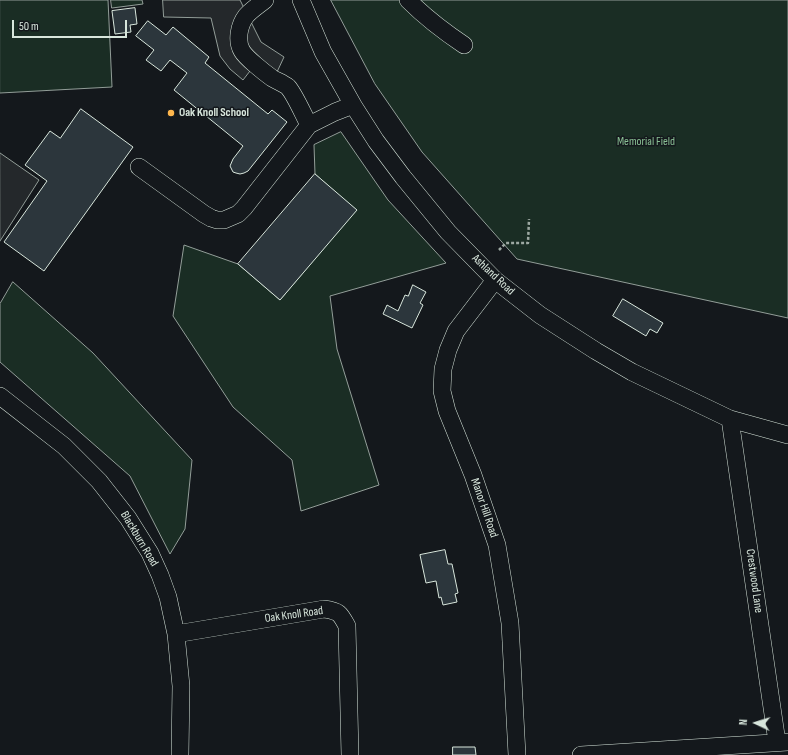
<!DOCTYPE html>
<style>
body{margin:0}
#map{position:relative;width:788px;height:755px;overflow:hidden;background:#14181c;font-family:"Sofia Sans Condensed",sans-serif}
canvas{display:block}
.north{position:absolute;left:736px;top:703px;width:40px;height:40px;-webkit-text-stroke:3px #14181c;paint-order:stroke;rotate:274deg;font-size:11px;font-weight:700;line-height:16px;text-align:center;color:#d8e6dc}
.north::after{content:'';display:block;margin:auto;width:14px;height:18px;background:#d8e6dc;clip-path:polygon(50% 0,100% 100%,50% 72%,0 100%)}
.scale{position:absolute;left:12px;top:20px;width:115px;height:18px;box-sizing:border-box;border:2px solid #d8e6dc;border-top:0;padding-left:5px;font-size:12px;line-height:14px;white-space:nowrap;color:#d8e6dc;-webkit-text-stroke:3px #14181c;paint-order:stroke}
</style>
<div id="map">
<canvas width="788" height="755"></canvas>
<div class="north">N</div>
<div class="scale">50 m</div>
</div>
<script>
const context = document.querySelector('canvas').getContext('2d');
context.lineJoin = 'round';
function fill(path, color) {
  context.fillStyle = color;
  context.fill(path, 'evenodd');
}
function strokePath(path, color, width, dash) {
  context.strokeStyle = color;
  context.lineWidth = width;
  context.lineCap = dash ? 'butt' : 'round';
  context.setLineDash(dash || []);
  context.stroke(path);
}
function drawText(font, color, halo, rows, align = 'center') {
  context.font = font + ' "Sofia Sans Condensed",sans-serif';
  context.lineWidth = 3;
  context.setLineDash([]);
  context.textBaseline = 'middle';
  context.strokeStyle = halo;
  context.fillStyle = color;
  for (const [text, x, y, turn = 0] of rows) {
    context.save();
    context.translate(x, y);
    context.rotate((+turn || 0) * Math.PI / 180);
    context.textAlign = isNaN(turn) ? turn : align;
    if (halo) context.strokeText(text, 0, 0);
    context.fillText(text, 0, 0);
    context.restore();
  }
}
const green = new Path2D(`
 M0,0h108l4,87 -112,6z
 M111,0h31l1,4 -31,4z
 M331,0h457v318l-271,-59 -95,-107 -47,-68z
 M341,132l47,68 58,63 -116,33 7,53 42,136 -78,26 -9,-51 -59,-53 -60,-91 11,-71 54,19 42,36 76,-90 -41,-36 -1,-29z
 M13,282l80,71 99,107 -7,69 -15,25 -40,-78 -130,-114v-58z`);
fill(green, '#1a2d24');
strokePath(green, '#939e99', 1);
const parking = new Path2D(`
 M163,0h77l21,42 23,15 -7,15 -27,-1 -7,9 -13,-11 -10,-13 -9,-38 -47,-1z
 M0,153l39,27 -39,61z`);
fill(parking, '#24282b');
strokePath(parking, '#939e99', 1);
const building = new Path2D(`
 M135,8l2,16 -7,1 1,7 -16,2 -3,-23z
 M148,21l18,14 7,-8 36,30 -4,6 63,51 4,-4 15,12 -39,49 -4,2 -4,1 -4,-1 -3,-1 -3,-6 3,-7 10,-13 -69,-56 13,-17 -17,-13 -9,11 -15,-11 8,-10 -18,-14z
 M81,109l52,38 -89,124 -40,-29 43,-61 -22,-16 25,-34 10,7z
 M315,174l42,36 -77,90 -42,-36z
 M413,285l13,7 -6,11 3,2 -11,23 -29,-14 4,-9 11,6 7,-16 3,1z
 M623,299l40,24 -6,10 -7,-4 -4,7 -33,-20z
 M445,550l3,14h4l6,29 -3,1 2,8 -14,3 -2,-8 -2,1 -3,-17 -10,2 -6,-28z
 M453,747h22l1,8h-23z`);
fill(building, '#2c363c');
strokePath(building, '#d8e6dc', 1);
const minor = new Path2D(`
 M265,0c-6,5 -14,10 -19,16 -7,9 -10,25 -4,35 4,7 23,22 30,27 5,3 11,5 16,9 7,8 15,27 21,38
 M301,0l22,52 30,53 23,36 27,36 45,55 47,48 45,35 56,36 36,21 98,47 58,16
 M408,0c18,18 35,31 56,45
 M139,167l65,47 7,4 6,2h7l14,-6 6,-6 65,-83 26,-13 18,-7
 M495,280l-39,51 -8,19 -5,19 -1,22 5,20 26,64 24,70 13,78 7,132
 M0,396l64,50 35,35 29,37 22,35 10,22 8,22 8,37 5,52 -1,69
 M730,419l47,323
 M176,634l148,-25c15,2 16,4 23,17l3,129
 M581,755l207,-13`);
strokePath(minor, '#d8e6dc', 18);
strokePath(new Path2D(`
 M499,250l7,-7h22l1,-24`), '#9da8a2', 2.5, [3, 2]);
strokePath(minor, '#14181c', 17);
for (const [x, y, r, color] of [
 [171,113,4,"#ffb74d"]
]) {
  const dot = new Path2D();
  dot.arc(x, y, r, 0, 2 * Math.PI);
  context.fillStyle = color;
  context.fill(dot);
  strokePath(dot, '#14181c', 1.5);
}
drawText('bold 12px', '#d8e6dc', '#14181c', [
 ["Oak Knoll School",179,113]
], 'left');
drawText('12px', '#8ac095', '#14181c', [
 ["Memorial Field",646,142]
]);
drawText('12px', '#d8e6dc', '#14181c', [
 ["Ashland Road",493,275,43],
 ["Manor Hill Road",484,508,71],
 ["Blackburn Road",139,539,59],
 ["Crestwood Lane",754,581,82],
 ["Oak Knoll Road",294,615,-8]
]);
</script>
